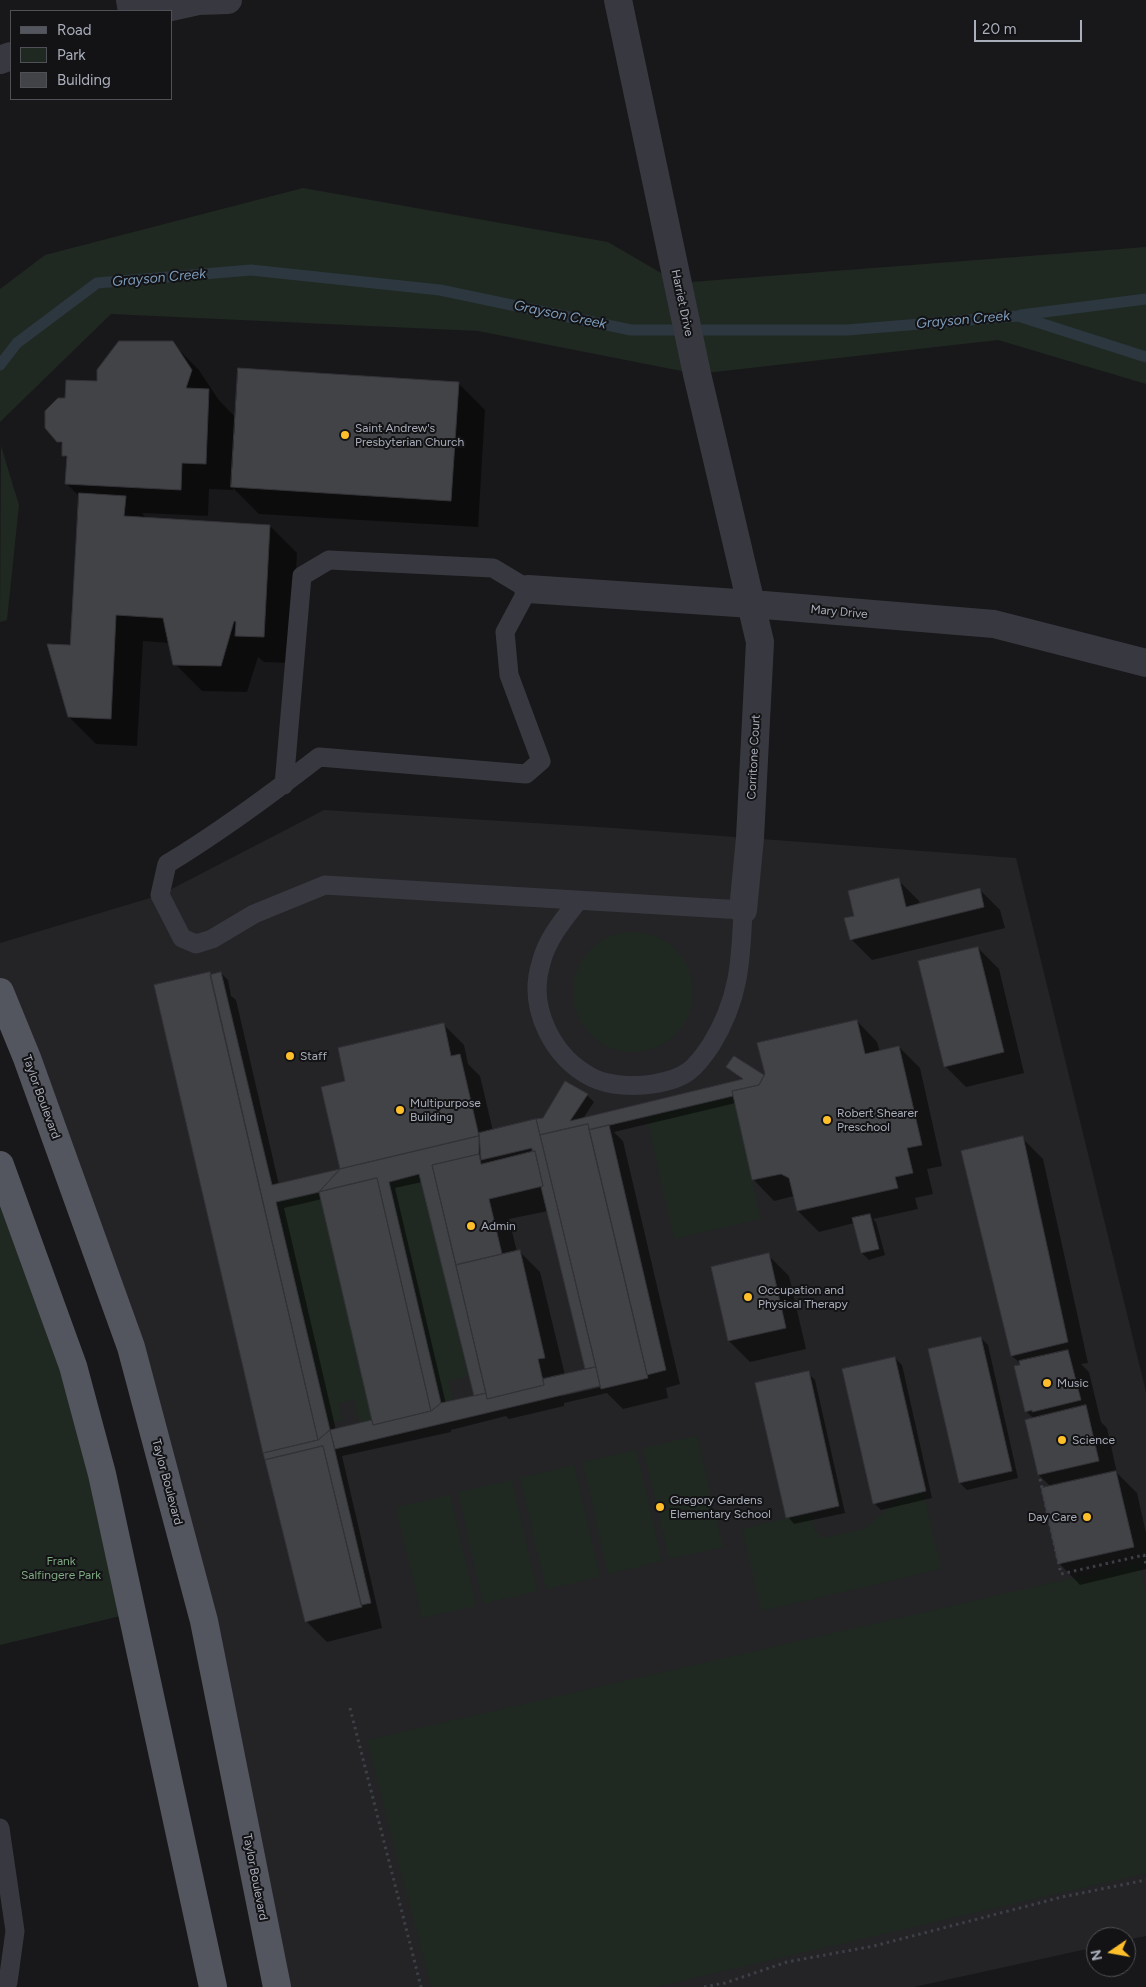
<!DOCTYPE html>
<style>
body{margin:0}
#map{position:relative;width:1146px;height:1987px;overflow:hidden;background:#18181a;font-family:Figtree,sans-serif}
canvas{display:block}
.legend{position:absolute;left:10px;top:10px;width:162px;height:90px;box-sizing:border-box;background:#131315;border:1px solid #4f5157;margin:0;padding:6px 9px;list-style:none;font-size:15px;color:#a9aebb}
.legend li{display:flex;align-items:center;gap:10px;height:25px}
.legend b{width:25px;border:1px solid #4f5157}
.north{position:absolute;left:1086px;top:1927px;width:50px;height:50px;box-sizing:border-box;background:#131315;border:1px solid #4f5157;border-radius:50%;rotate:258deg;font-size:14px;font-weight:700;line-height:20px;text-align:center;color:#a9aebb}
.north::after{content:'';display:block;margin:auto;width:18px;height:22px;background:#ffbf2b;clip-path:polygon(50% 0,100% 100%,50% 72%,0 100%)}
.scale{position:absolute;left:974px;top:20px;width:108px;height:22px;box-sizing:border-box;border:2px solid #a9aebb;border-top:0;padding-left:6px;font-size:15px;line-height:18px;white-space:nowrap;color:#a9aebb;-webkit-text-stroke:4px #131315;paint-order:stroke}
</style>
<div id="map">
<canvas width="1146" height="1987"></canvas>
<ul class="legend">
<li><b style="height:6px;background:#54565f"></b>Road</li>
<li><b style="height:14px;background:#1f2921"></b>Park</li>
<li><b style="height:14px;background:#424347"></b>Building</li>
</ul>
<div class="north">N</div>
<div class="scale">20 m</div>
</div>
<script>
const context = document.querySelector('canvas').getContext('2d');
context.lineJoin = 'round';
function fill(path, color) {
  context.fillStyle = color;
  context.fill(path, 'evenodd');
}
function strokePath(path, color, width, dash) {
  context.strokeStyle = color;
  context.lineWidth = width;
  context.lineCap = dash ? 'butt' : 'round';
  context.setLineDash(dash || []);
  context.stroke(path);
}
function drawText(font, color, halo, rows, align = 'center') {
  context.font = font + ' Figtree,sans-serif';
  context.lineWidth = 4;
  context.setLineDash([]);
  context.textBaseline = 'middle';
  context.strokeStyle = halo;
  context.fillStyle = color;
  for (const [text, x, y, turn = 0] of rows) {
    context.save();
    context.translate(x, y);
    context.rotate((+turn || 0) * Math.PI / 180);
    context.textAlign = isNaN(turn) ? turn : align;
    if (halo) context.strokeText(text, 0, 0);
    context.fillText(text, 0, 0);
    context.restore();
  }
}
fill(new Path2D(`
 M324,810l290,18 402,30 130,534v544l-20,4v-3h-30v10l-182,40h-637l-146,-640 -131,-355v-49l160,-48z`), '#242427');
fill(new Path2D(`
 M303,188l305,54 70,41 468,-36v137l-148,-44 -301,34 -219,-43 -367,-17 -111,108v-133l45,-34z
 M1,446l18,59 -12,115 -7,2z
 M573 992a60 60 0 1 1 120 0a60 60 0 1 1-120 0Z
 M733,1096l28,123 -87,20 -28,-123z
 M0,1165l133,448 -133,32z
 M420,1174l48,202 -20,5 5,19 -12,3 -52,-221z
 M319,1192l53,228 -12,3 -6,-23 -15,3 4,17 -15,4 -52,-222z
 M697,1436l26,111 -54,12 -26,-111z
 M636,1450l26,111 -54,13 -25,-112z
 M574,1465l26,112 -54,12 -26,-111z
 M512,1480l25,111 -54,13 -25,-112z
 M923,1492l18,77 -179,42 -20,-82 68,-17 5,19 8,7 41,-9 38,-32z
 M450,1495l26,111 -54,12 -26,-111z
 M1138,1563l8,31v279l-491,114h-224l-64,-247z`), '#1f2921');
fill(new Path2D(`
 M172,343l27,27 19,29 18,19 222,-35 27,27 -7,117 -219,-13 -26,-26v2l-24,-1 -1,27 -66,-3 5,6 123,7 27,27 -6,110 -27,-1 -6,-5 -11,35 -45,-1 -27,-27 -5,-21 -27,-2 -6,105 -41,-2 -27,-27 11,-220 -13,-13 1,-25 -5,-4 1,-8 -6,-6 8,-41z
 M898,880l21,21 1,3 59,-15 21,21 5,18 -133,32 -21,-21 5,-22z
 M978,948l21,21 25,104 -58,14 -21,-21z
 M221,973l7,7 3,16 5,4 43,185 64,-15 4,-88 96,-58 21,21 4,19 12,12 13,55 51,-12 43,-24 7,7 -12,18 161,-40 -15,-13 36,10 93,-56 20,21 3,10 19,-5 21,21 22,98 -15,3 6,25 -18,4 3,11 -45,10 3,3 9,33 -16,5 -7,-7 -8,-30 -35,9 -21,-21 -4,-15 -20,5 -20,-21 -18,-77 -122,29 9,9 57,243 -14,4 2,10 -45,11 -16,-16 -43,10v3l-55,13 -3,-3 -55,14v2l-109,24 40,172 -55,14 -21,-21 -94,-645zM422,1182l53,215 -29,7 -51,-216zM357,1184l-79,18 -1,-2zM322,1199l52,222 -38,9 -52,-222zM548,1211l38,159 -21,5 -25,-103 -21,-21 -2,1 -8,-33zM606,1383l1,3 -45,10v-2z
 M1022,1138l21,21 45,204 -7,1 8,8 12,50 6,6 10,45 20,20 9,40v36l-66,16 -20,-21 -18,-75 9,-2 -12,-12 -5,-56 -8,-8 -4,-46 -10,-9z
 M768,1255l21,21 17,73 -56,13 -21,-21 -17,-73z
 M981,1338l7,7 30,133 -51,12 -7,-7 -30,-133z
 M895,1358l7,7 30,133 -51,12 -7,-7z
 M808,1373l7,7 30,133 -51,11 -6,-7z`), '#0007');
strokePath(new Path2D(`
 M1021,315l125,-16
 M0,365l17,-22 80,-60 154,-13 189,20 191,40h216l171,-14 128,41`), '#2c3740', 11);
const building = new Path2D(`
 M119,341h54l19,29 -6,18 23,1 -3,75 -24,-1 -1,27 -116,-6 2,-28h-5v-14h-5l-12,-14v-17l13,-13h7l1,-18 31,1v-11z
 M238,368l221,14 -8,119 -220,-14z
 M79,493l47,3 -2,20 146,9 -6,112 -29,-1 1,-14 -2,-1 -13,45 -48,-1 -10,-47 -47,-3 -5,104 -43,-2 -21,-73 23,1z
 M899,878l7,29 74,-19 4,19 -134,33 -6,-22 10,-2 -6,-25z
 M978,947l26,105 -60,15 -26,-106z
 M210,972l108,468 -55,13 -109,-468z
 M221,972l51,213 68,-16 -21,23 -43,10 54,228 -12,10 -108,-465z
 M857,1020l8,34 34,-8 23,99 -15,3 6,25 -18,4 3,11 -101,23 -8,-33 -8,-4 -29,6 -20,-89 27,-6 6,-11 -8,-31z
 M444,1023l7,33 9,-2 19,82 -139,33 -19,-82 24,-6 -7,-33z
 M734,1056l30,19 -5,10 -27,6 1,5 -144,34 -1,-6 -48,11 -4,-16 7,-1 22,-37 23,13 -18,27 173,-42 -17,-12z
 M536,1119l4,16 56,232 -11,2 -44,-182 2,-1 -8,-35 -3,1v-4l-51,12 -2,-27z
 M588,1124l60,254 -47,11 -61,-254z
 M609,1125l57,245 -19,5 -58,-245z
 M479,1136v18l-47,11 54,228 -12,3 -55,-222 -30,8 52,221 -10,8 -54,-233 -58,14 21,-23z
 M1023,1136l45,206 -57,14 -50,-205z
 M535,1151l8,35 -54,13 13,55 -46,11 -24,-100 47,-11 2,10z
 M377,1178l54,233 -58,14 -54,-233z
 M870,1214l9,35 -18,4 -9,-35z
 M520,1250l25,108 -7,1 6,26 -57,14 -31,-134z
 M769,1253l17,75 -58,13 -17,-74z
 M981,1337l31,134 -53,12 -31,-134z
 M1068,1350l13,50 -49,12v-2l-7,2 -11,-46 6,-1 -1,-4z
 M895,1357l31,134 -53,13 -31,-135z
 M596,1367l4,19 -265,63 -5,-19 42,-10 1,5 58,-14 10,-8 45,-10 1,6 57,-14 -1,-6z
 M809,1371l30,135 -53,12 -31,-135z
 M1086,1405l13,56 -61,14 -13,-55z
 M330,1430l41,173 -10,2 -38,-159 -58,14 -2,-7 55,-13z
 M323,1446l39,161 -57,15 -40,-162z
 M1116,1471l18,76 -76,17 -17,-76z`);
fill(building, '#424347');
strokePath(building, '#323237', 1);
strokePath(new Path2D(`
 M1040,1479l21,95 83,-19 2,9
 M350,1708l71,279
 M704,1987l21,-4 62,-21 87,-16 188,-49 84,-17`), '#3e4047', 3, [2.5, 4]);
strokePath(new Path2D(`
 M284,785l18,-209 27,-16 164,8 35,21 -23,43 4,43 32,86 -15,13 -207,-17c-49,38 -99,75 -152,107l-7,31 22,43 14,6 16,-5 42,-25 71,-29 418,25c-2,52 -4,90 -32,135 -6,9 -14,20 -22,26 -10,8 -24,11 -36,13 -18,3 -43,2 -60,-6 -40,-20 -66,-70 -52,-115 6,-24 22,-43 37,-62
 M0,1828l15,103 -7,51 -2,5`), '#383940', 19);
strokePath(new Path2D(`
 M130,0l2,11
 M618,0l79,374 63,268 -10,196 -7,72
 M153,11l45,-10 30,-1
 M0,60l11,-4
 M528,589l224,15 242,20 152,39`), '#383940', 28);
strokePath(new Path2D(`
 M0,992l27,66 104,289 73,274 73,366
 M0,1165l73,201 29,108 111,513`), '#54565f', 28);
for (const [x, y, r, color] of [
 [345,435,5,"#ffbf2b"],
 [290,1056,5,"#ffbf2b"],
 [400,1110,5,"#ffbf2b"],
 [827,1120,5,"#ffbf2b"],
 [471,1226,5,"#ffbf2b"],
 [748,1297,5,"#ffbf2b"],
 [1047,1383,5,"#ffbf2b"],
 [1062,1440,5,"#ffbf2b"],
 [660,1507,5,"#ffbf2b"],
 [1087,1517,5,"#ffbf2b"]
]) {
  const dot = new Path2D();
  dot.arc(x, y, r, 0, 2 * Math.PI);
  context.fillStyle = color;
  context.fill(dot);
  strokePath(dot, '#131315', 2);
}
drawText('12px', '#a9aebb', '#131315', [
 ["Harriet Drive",682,303,78],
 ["Mary Drive",839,612,5],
 ["Corritone Court",754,757,-87],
 ["Taylor Boulevard",41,1097,70],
 ["Taylor Boulevard",167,1482,75],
 ["Taylor Boulevard",255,1877,79]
]);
drawText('12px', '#a9aebb', '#131315', [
 ["Saint Andrew's",355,428],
 ["Presbyterian Church",355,442],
 ["Staff",300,1056],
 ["Multipurpose",410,1103],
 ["Building",410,1117],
 ["Robert Shearer",837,1113],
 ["Preschool",837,1127],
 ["Admin",481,1226],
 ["Occupation and",758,1290],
 ["Physical Therapy",758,1304],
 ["Music",1057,1383],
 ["Science",1072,1440],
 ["Gregory Gardens",670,1500],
 ["Elementary School",670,1514],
 ["Day Care",1077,1517,"right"]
], 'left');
drawText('12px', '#7ea882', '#131315', [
 ["Frank",61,1561],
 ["Salfingere Park",61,1575]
]);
drawText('italic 14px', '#7d9bb9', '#131315', [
 ["Grayson Creek",159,278,-5],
 ["Grayson Creek",560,315,12],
 ["Grayson Creek",963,320,-5]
]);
</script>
